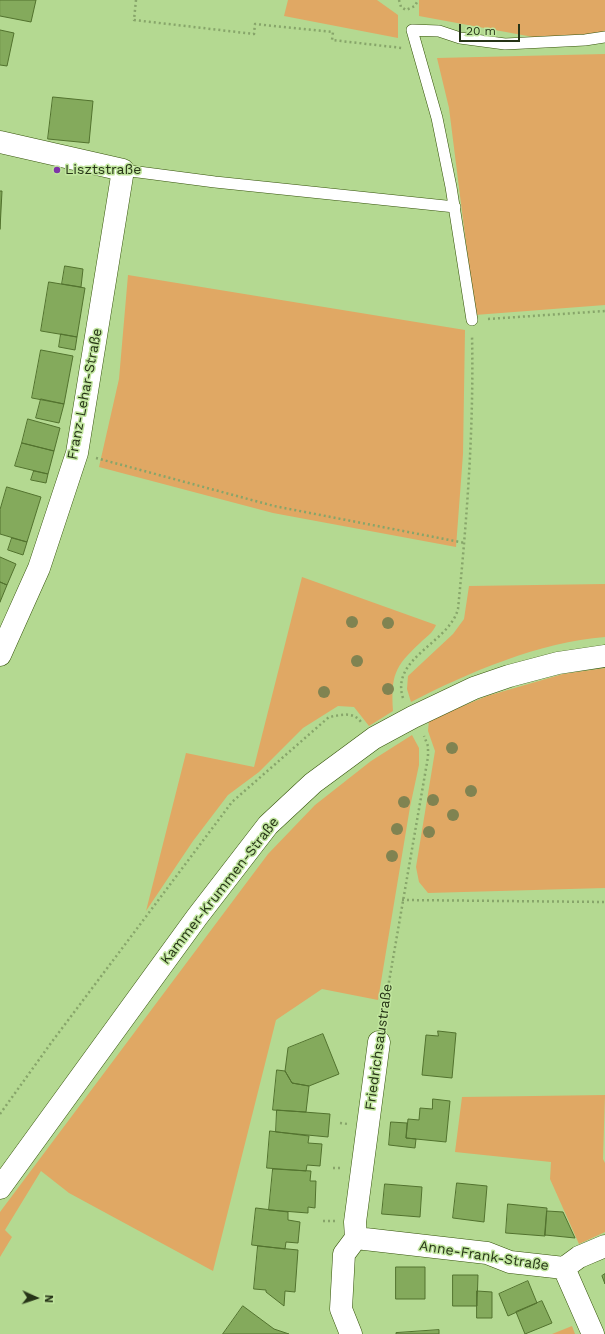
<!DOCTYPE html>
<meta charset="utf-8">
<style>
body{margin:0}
#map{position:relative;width:605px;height:1334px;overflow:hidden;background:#b4d991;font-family:"Work Sans",sans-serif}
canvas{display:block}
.north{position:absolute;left:16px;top:1278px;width:40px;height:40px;-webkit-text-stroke:3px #c1e69e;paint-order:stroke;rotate:93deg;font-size:11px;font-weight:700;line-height:16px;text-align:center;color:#263417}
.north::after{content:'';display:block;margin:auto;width:14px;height:18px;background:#263417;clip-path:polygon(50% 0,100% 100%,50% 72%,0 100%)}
.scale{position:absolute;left:459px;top:24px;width:61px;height:18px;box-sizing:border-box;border:2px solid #263417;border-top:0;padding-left:5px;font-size:12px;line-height:14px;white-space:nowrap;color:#263417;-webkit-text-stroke:3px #c1e69e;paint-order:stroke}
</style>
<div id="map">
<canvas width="605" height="1334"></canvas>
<div class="north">N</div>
<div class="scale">20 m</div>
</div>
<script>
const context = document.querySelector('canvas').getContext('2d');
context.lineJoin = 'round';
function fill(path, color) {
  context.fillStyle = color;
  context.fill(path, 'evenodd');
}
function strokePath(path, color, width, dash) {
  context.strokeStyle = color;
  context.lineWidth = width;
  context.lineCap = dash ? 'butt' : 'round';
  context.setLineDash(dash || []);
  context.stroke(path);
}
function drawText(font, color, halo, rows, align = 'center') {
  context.font = font + ' "Work Sans",sans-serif';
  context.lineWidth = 3;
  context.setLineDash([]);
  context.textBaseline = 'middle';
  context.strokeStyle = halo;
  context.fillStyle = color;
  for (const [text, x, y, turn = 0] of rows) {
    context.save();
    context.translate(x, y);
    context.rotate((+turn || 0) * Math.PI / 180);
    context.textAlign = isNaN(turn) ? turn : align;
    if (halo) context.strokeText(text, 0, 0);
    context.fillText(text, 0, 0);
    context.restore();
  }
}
fill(new Path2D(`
 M288,0h89l21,15v23l-114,-22z
 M419,0h186v34l-72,3 -114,-21z
 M605,54v251l-130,10 -26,-207 -12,-50z
 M128,275l337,55 -2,124 -7,93 -183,-34 -174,-46 20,-88z
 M302,577l134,48c-3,8 -10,12 -16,18 -26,24 -29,33 -27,68l-24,15 -15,-19 -16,-1 -35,22 -44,44 -31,23 -35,46 -47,70 40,-158 68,14z
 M605,584v53c-65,5 -136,35 -194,65l-4,-13 1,-13 45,-42 11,-15 5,-33z
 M605,668v220l-177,5 -9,-11 -3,-15 19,-116 -7,-20 1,-11 58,-24 76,-22z
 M412,735l7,13v17l-9,42 -32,193 -56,-11 -46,31 -63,251 -144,-78 -28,-22 -36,59 7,7 -12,20v-45l268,-358 47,-49 56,-44z
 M605,1095l-2,64 2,4v69l-26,12 -29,-65 1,-17 -96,-10 7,-55z
 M572,1326l3,8h-23z`), '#e0a864');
const building = new Path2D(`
 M0,0h36l-5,22 -31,-6z
 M0,30l14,3 -7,33 -7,-1z
 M53,97l40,4 -4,42 -41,-4z
 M0,191h2l-2,38z
 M65,266l18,3 -2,18 -19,-3z
 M49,282l36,6 -8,49 -36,-6z
 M61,334l16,3 -2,13 -16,-3z
 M41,350l32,6 -9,48 -32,-6z
 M41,399l23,5 -5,19 -23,-5z
 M28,419l32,9 -6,23 -32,-8z
 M22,443l32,8 -6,23 -33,-8z
 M34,471l14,3 -2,9 -15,-3z
 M7,487l34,10 -14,45 -27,-8v-24z
 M12,538l15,4 -4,13 -15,-5z
 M0,557l16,7 -9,21 -7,-3z
 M0,582l7,3 -7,17z
 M438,1031l18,2 -4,45 -30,-3 4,-40 12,1z
 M323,1034l16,40 -30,12 -17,-3 -7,-12 3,-23z
 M277,1070l8,1 7,12 17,3 -3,26 -33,-2z
 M433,1099l17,2 -4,41 -40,-4 2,-19 11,1 1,-12 12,1z
 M277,1110l53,4 -2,23 -52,-5z
 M391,1122l16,1 -1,15 10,1 -1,9 -26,-3z
 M270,1131l39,5 -1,7 14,1 -2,22 -13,-1 -1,6 -39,-3z
 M273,1169l38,2 -1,10h6l-1,27 -7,-1v6l-39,-3z
 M457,1183l30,3 -3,36 -31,-4z
 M385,1184l37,3 -2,30 -38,-3z
 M508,1204l39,4 -2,28 -39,-3z
 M256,1208l32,4v8l12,2 -2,21 -12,-1 -1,7 -33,-4z
 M547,1211l16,1 12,26 -30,-3z
 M258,1246l40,4 -3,42 -10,-1 -1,15 -18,-14v-2l-12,-1z
 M396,1267h29v32h-29z
 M605,1274v10l-3,-8z
 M453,1275h25l-1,31h-24z
 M528,1281l9,22 -29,13 -9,-22z
 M477,1291l15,1v26h-15z
 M542,1301l10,22 -27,11 -9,-22z
 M243,1306l31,23 15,5h-66z
 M439,1330v4h-43v-1z`);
fill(building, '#84aa5c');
strokePath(building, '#52722e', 1);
const service = new Path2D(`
 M123,170l92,12 240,25
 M472,320l-21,-133 -14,-69 -25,-88 27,1 21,7 45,6 80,-4 20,-3`);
const minor = new Path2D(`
 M0,142l123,28 -46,283 -38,115 -39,87
 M356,1238l131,15 23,9 54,6 15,-11 26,-11
 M564,1268l29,66
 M351,1334l-10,-25 3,-55 12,-16 -1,-16 24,-180`);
const tertiary = new Path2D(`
 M0,1188l197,-271 71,-92 45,-42 61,-45 39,-21 61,-29 35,-12 49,-13 47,-7`);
strokePath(service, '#35530a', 12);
strokePath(minor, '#35530a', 23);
strokePath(tertiary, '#35530a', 23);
strokePath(new Path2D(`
 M136,0l-2,20 120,14 1,-10 78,8 -1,8 70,8
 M399,0l2,7 5,3 9,-4 3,-6
 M488,319l117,-8
 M96,458l178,48 191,37
 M403,698c-13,-40 46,-55 55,-89 9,-91 16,-182 14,-274
 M402,900l203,2
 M382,1022l46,-265v-11l-4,-10
 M0,1114l51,-71 181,-241 97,-85c12,-2 24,-6 32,5
 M340,1123l8,1
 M333,1168h9
 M323,1221h12`), '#87a56a', 2.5, [2, 3]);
strokePath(service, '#fff', 11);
strokePath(minor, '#fff', 22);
strokePath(tertiary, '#fff', 22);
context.fillStyle = '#808351';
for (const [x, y] of [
 [352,622],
 [388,623],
 [357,661],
 [388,689],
 [324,692],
 [452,748],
 [471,791],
 [433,800],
 [404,802],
 [453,815],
 [397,829],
 [429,832],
 [392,856]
]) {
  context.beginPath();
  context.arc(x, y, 6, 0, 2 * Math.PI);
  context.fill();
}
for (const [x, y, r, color] of [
 [57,170,4,"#7d35a7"]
]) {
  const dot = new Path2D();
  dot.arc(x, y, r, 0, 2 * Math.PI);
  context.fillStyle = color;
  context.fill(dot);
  strokePath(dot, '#c1e69e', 1.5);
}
drawText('14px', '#263417', '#c1e69e', [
 ["Lisztstraße",65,170]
], 'left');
drawText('14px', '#263417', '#c1e69e', [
 ["Franz-Lehar-Straße",85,394,-79],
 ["Kammer-Krummen-Straße",220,891,-52],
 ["Friedrichsaustraße",379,1047,-82],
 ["Anne-Frank-Straße",484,1256,9]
]);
</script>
